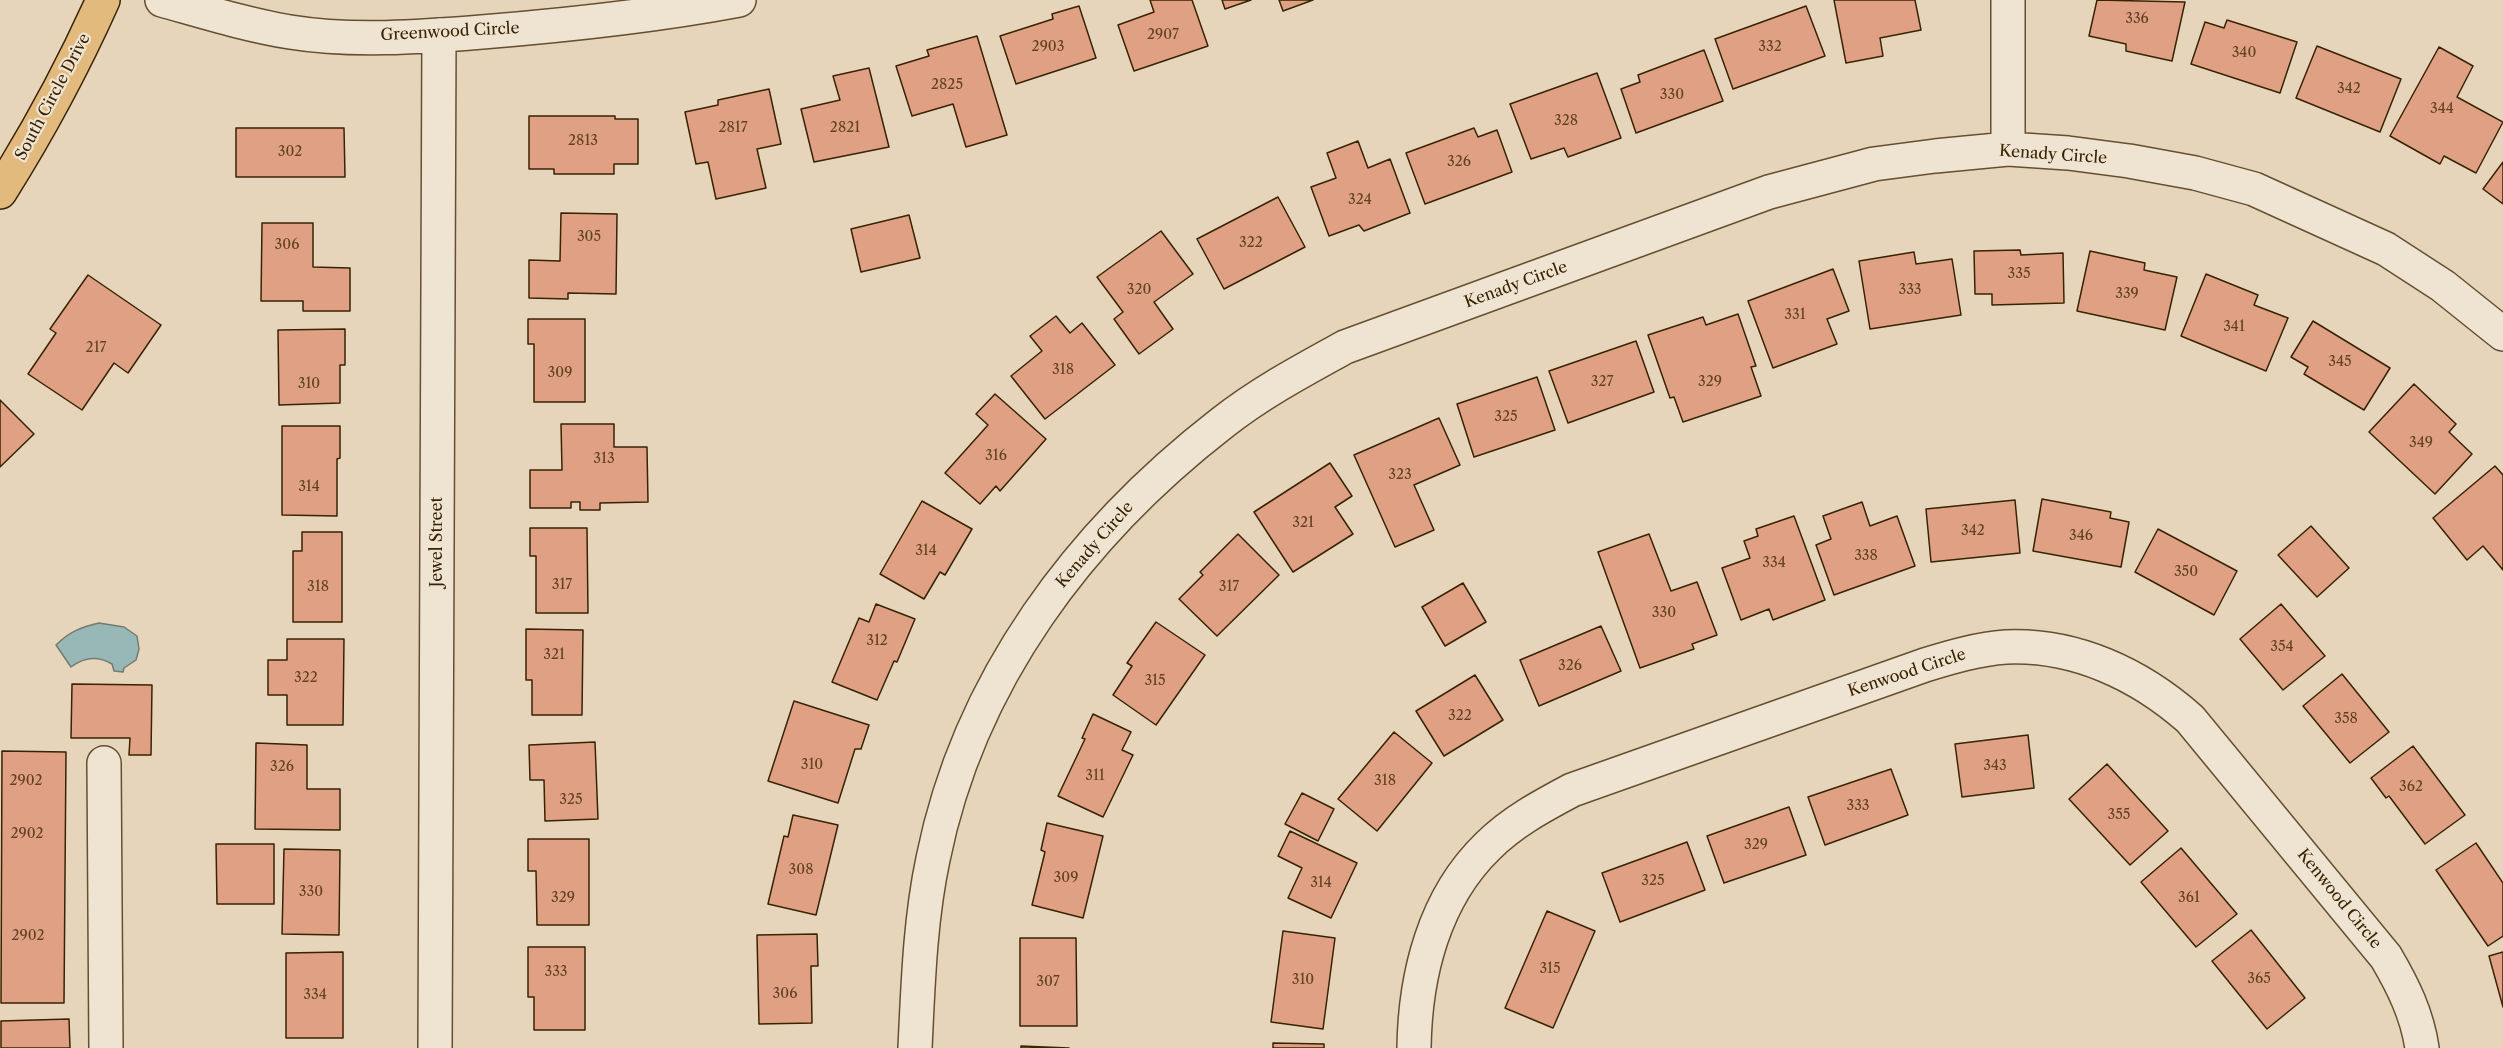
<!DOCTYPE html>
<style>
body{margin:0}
canvas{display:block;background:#e6d5ba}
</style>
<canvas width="2503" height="1048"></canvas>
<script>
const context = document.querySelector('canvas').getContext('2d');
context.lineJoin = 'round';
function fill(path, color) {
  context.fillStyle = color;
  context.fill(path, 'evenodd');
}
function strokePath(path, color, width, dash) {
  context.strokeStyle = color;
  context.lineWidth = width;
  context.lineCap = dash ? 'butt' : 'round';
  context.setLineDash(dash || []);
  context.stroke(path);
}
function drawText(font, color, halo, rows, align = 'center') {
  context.font = font + ' "Libre Caslon Text",serif';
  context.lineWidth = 4.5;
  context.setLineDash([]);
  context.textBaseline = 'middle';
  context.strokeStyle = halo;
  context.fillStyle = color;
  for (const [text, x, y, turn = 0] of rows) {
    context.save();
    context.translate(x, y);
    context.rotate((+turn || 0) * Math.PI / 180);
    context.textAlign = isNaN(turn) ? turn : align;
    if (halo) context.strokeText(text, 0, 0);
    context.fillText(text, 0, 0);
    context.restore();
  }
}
const water = new Path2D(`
 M99,623l25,4 13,9 2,13 -3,11 -12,8 -1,4 -9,-1 -2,-7c-15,-9 -28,-7 -41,3l-15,-22c13,-13 25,-18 43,-22z`);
fill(water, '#98b7b7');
strokePath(water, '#727c6f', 1.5);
const building = new Path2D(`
 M1150,0h42l16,46 -74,25 -16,-46 36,-13z
 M1222,0h29l-26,9z
 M1279,0h34l-30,11z
 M1834,0h81l6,30 -41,8 3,18 -37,7z
 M2097,0l88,2 -13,59 -46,-10v-7l-37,-8z
 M1079,6l17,52 -80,26 -16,-48 53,-17 -1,-5z
 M1806,6l19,50 -92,33 -18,-50z
 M2227,20l70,22 -17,51 -89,-29 14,-42 19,6z
 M977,36l30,99 -41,12 -13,-43 -41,12 -16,-50 33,-10 -2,-6z
 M2317,46l84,33 -21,53 -84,-34z
 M2439,47l34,19 -16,31 46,25 -27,51 -32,-17 -4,8 -50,-28z
 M1704,50l19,51 -87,32 -15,-44 19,-7 -2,-7z
 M869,68l20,79 -75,15 -13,-53 39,-9 -7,-24z
 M1597,73l24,65 -53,19 -4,-9 -33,11 -21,-55z
 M769,89l12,55 -24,5 9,39 -50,11 -8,-37 -12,2 -11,-52 33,-7v-5z
 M529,116h86v3h23v45h-24v10h-60v-5h-25z
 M236,128h108l1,49h-109z
 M1474,128l4,9 19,-7 15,42 -87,32 -19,-51z
 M1358,141l10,27 22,-9 20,54 -46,18 -5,-6 -30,11 -18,-49 25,-9 -9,-25z
 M2503,162v42l-20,-15z
 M1278,197l27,50 -81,42 -27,-50z
 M561,213l56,1 -1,80 -48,-1v6l-39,-1v-38l31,1z
 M909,215l11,43 -59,14 -10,-43z
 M262,223h51v44l37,1v43h-47v-10h-42z
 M1161,231l32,43 -39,28 19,27 -34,25 -25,-35 9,-7 -26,-35z
 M2020,250l1,5 42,-2 1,50 -72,2v-11h-17l-1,-43z
 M2090,251l55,12 -1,7 33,7 -12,53 -88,-19z
 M1914,252l2,12 36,-5 9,56 -91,14 -11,-68z
 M1833,269l16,42 -22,8 10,25 -64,24 -25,-67z
 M2206,274l52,21 -4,10 34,13 -22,53 -85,-35z
 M88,275l73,50 -33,48 -14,-10 -32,47 -54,-36 28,-41 -6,-4z
 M1738,314l18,52 -5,1 10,29 -78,26 -9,-25 -4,1 -22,-63 55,-18 3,8z
 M1056,316l14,17 12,-10 33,42 -70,54 -34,-43 31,-25 -12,-15z
 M528,319h57v83h-51v-58h-6z
 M2313,321l77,47 -26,42 -60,-36 4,-7 -17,-10z
 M345,329v36h-5v38l-61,2 -1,-75z
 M1636,341l18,51 -86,31 -19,-52z
 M1537,377l18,53 -81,27 -17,-53z
 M2414,384l42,40 -7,8 23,22 -37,40 -66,-62z
 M995,394l51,45 -46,52 -4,-5 -16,18 -35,-31 43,-48 -12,-11z
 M0,400l34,34 -34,33z
 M1439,418l21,47 -46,20 20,45 -39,17 -41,-92z
 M561,424h53v23h33l1,55 -48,1v7h-20v-8h-9v6h-41v-38h32z
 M282,426h58v32l-3,1v57l-55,-1z
 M1330,463l22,33 -17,11 18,27 -60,38 -39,-60z
 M2495,466l8,9v95l-20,-24 -16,14 -34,-42z
 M2042,499l69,13 -1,6 19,4 -8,45 -88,-16z
 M2015,500l5,53 -89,9 -5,-53z
 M922,501l50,28 -27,46 -5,-3 -16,27 -44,-25z
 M1862,502l8,24 27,-10 18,50 -81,29 -18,-50 15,-6 -8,-23z
 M1794,516l31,84 -52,20 -4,-11 -28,11 -19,-52 28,-10 -6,-17 14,-5 -2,-7z
 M2311,526l38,42 -32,29 -39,-42z
 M530,528h57l1,85h-52v-57h-6z
 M2158,529l79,42 -23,44 -79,-43z
 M302,532h40v90h-49v-71h9z
 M1238,534l41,41 -62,61 -38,-37 24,-24 -3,-3z
 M1649,534l22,57 26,-9 20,53 -25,9 2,5 -54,19 -42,-116z
 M1463,583l23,39 -41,24 -23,-39z
 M876,604l39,15 -18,43 -3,-1 -17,39 -45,-18 27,-64 10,4z
 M2281,604l44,52 -42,34 -43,-51z
 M1156,622l49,33 -49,70 -43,-30 19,-29 -5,-3z
 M1601,626l20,45 -82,35 -19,-46z
 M526,629l57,1 -1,85h-50v-35h-6z
 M287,639h57l-1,86h-56v-30h-19v-35h19z
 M2342,674l47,58 -39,31 -47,-57z
 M1475,675l28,45 -59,36 -28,-45z
 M72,684l80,1 -1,70h-22l1,-17h-59z
 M794,701l75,24 -8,24h-6l-17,54 -70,-22z
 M1093,714l38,18 -9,18 11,5 -30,62 -45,-21 27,-57 -3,-1z
 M1394,732l38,31 -55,68 -39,-32z
 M2028,735l6,53 -72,9 -7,-53z
 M595,742l3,77 -53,2 -1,-41h-14l-1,-35z
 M256,743l51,2v44h33v41l-85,-1z
 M2413,746l52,69 -40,29 -36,-48 -3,2 -15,-20z
 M2,751l64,1 -2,251h-63z
 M2107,764l61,67 -38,34 -61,-66z
 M1891,769l17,46 -83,30 -17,-48z
 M1302,793l32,16 -16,32 -33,-17z
 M1789,807l17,48 -82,28 -17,-47z
 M793,815l45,10 -22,90 -48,-11 16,-68 4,1z
 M1047,823l56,13 -20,82 -51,-13 13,-53 -4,-2z
 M1290,831l67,32 -26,55 -43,-20 14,-30 -24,-12z
 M528,839h61v86h-52l-1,-54h-8z
 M1687,842l18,48 -85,32 -18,-49z
 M2476,843l27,40v53l-15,10 -52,-76z
 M216,844h58v60h-57z
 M2181,848l56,66 -41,33 -55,-65z
 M284,849l56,1 -1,85 -57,-1z
 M1547,911l48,20 -42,97 -48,-20z
 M2251,930l54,68 -38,31 -55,-68z
 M1283,931l52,7 -12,91 -52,-7z
 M817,934l1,32h-7l1,57 -53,1 -2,-89z
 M1020,938h56l1,88h-57z
 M528,947h57v83h-51v-33h-6z
 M343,952v86h-57v-85z
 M2503,952v55l-14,-51z
 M69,1019l1,29h-69v-27z
 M1273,1043l51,1v4h-51z
 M1021,1046l48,2h-48z`);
fill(building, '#e0a084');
strokePath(building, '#382303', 1.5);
const street = new Path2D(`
 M162,0c43,12 85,25 128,32 61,10 131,5 192,0 86,-7 172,-16 257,-32
 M2008,0v149
 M104,763l2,285
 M435,1048l4,-1013
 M915,1048c3,-63 5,-128 18,-189 36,-179 147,-326 289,-436 38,-30 81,-53 123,-76l424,-155 105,-28 61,-8 73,-7 60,4 61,8 66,12 59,16 132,60 57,37 60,48
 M1414,1048c1,-73 20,-150 74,-202 24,-24 54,-40 84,-56l353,-125c26,-8 53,-16 81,-18 69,-3 133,27 184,72l196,238c17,29 31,57 36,91`);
const primary = new Path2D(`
 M0,192c39,-62 73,-125 103,-192`);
strokePath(street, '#645031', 36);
strokePath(primary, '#382303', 36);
strokePath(street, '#efe4d2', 33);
strokePath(primary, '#e3ba7d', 33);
drawText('14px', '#624223', null, [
 ["336",2137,19],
 ["2907",1163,35],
 ["2903",1048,47],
 ["332",1770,47],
 ["340",2244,53],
 ["2825",947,85],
 ["342",2349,89],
 ["330",1672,95],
 ["344",2442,109],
 ["328",1566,121],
 ["2817",733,128],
 ["2821",845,128],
 ["2813",583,141],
 ["302",290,152],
 ["326",1459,162],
 ["324",1360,200],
 ["305",589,237],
 ["322",1251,243],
 ["306",287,245],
 ["335",2019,274],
 ["320",1139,290],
 ["333",1910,290],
 ["339",2127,294],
 ["331",1795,315],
 ["341",2234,327],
 ["217",96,348],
 ["345",2340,362],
 ["318",1063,370],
 ["309",560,373],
 ["327",1602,382],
 ["329",1710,382],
 ["310",309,384],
 ["325",1506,417],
 ["349",2421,443],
 ["316",996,456],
 ["313",604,459],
 ["323",1400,475],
 ["314",309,487],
 ["321",1303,523],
 ["342",1973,531],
 ["346",2081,536],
 ["314",926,551],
 ["338",1866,556],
 ["334",1774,563],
 ["350",2186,572],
 ["317",562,585],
 ["318",318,587],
 ["317",1229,587],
 ["330",1664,613],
 ["312",877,641],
 ["354",2282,647],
 ["321",554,655],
 ["326",1570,666],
 ["322",306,678],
 ["315",1155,681],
 ["322",1460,716],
 ["358",2346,719],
 ["310",812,765],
 ["343",1995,766],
 ["326",282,767],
 ["311",1095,776],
 ["2902",26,781],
 ["318",1385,781],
 ["362",2411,787],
 ["325",571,800],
 ["333",1858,806],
 ["355",2119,815],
 ["2902",27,834],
 ["329",1756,845],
 ["308",801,870],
 ["309",1066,878],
 ["325",1653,881],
 ["314",1321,883],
 ["330",311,892],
 ["329",563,898],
 ["361",2189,898],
 ["2902",28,936],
 ["315",1550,969],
 ["333",556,972],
 ["365",2259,979],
 ["310",1303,980],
 ["307",1048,982],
 ["306",785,994],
 ["334",315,995]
]);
drawText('16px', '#382303', '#efe4d2', [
 ["Greenwood Circle",450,32,-3],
 ["South Circle Drive",53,97,-62],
 ["Kenady Circle",2053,155,4],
 ["Kenady Circle",1516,285,-20],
 ["Jewel Street",437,542,-90],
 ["Kenady Circle",1095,545,-49],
 ["Kenwood Circle",1907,673,-18],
 ["Kenwood Circle",2339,899,51]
]);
</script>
